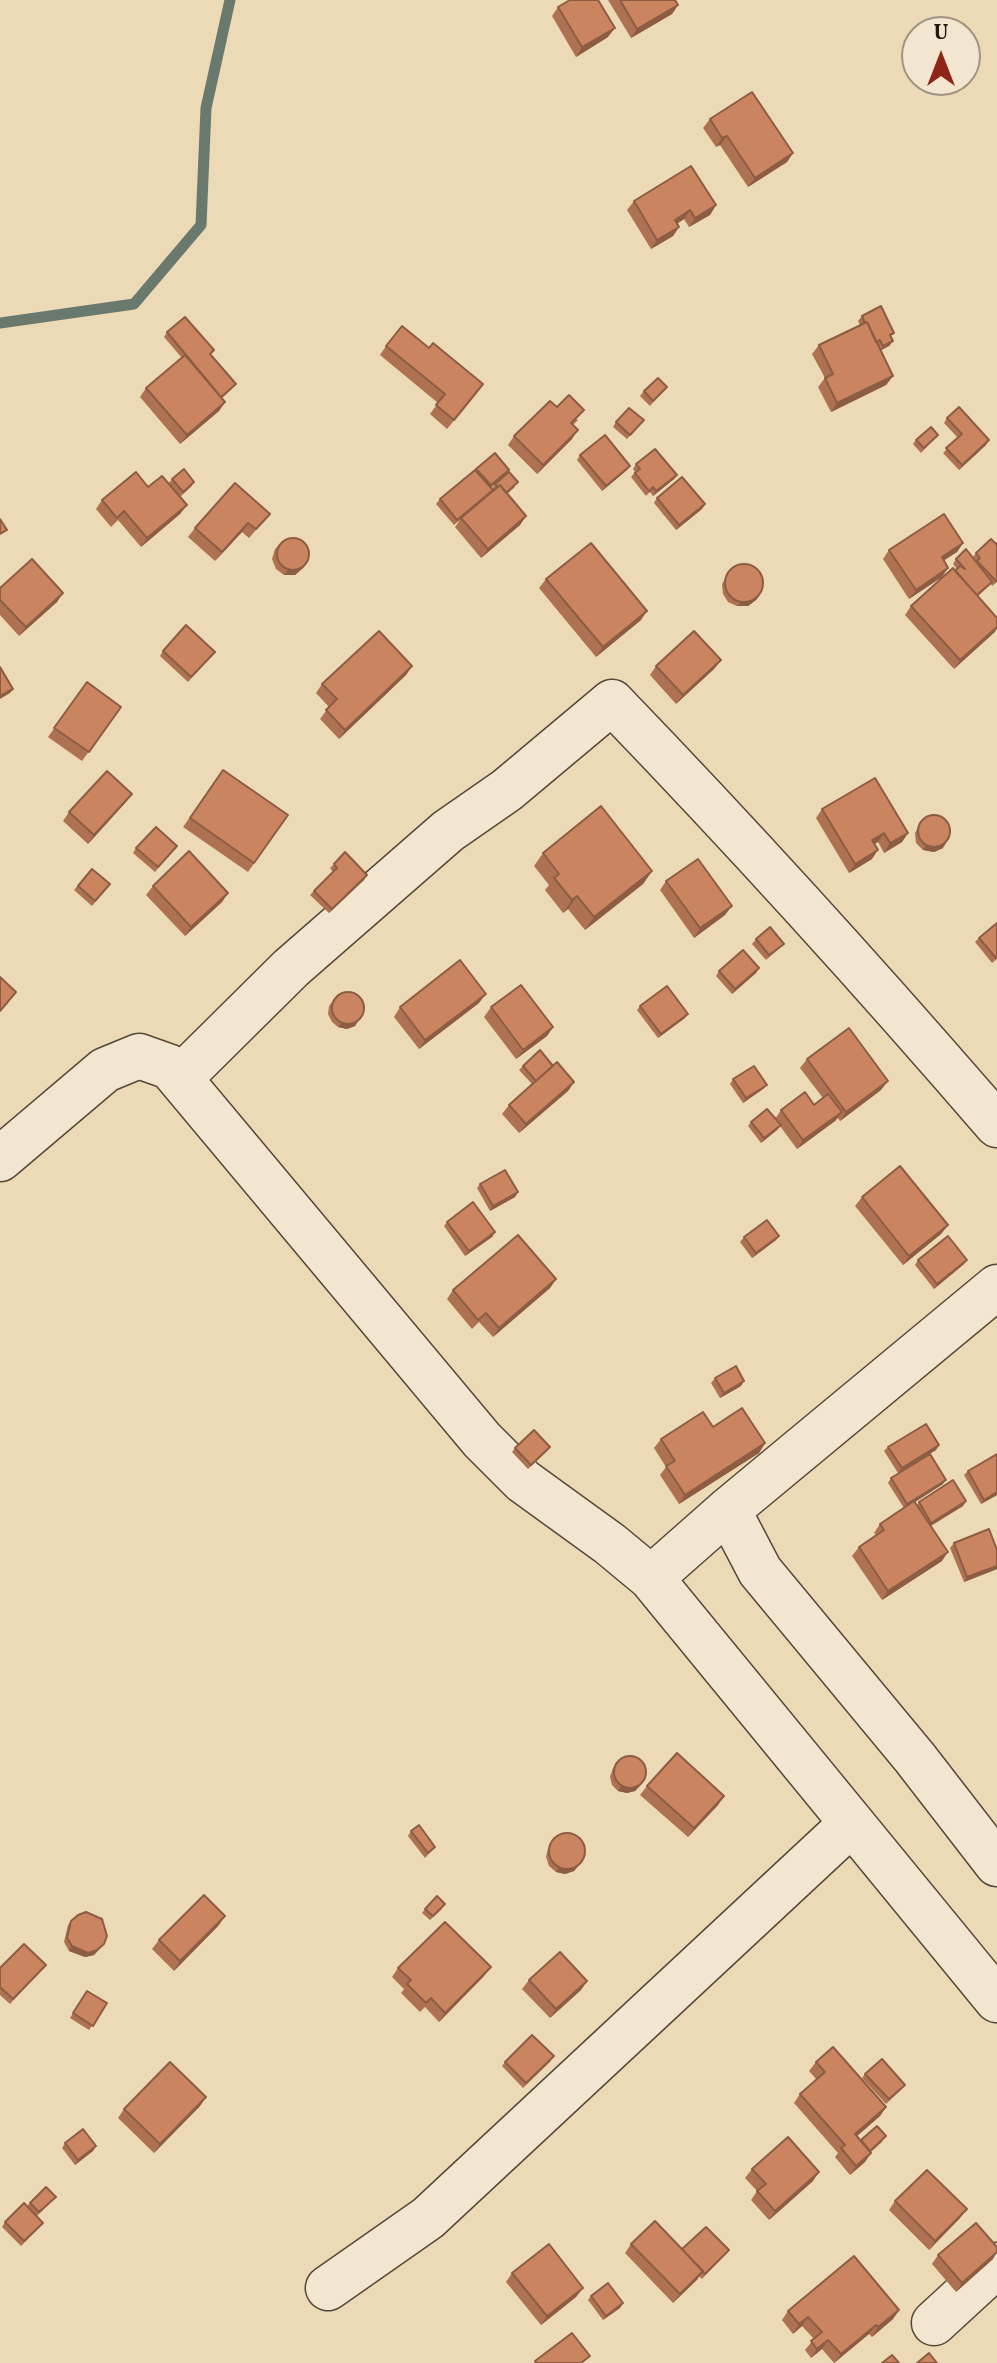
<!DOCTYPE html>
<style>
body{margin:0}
#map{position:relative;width:997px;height:2363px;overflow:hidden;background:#ecd9b6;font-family:Vollkorn,serif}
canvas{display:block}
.north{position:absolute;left:901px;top:16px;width:80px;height:80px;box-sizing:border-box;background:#f3e6d0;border:2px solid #a09382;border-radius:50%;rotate:0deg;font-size:22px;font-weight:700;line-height:32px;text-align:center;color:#24170e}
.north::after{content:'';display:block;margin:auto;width:28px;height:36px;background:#8f2418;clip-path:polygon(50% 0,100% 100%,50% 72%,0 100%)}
</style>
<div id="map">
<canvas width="997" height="2363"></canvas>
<div class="north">U</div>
</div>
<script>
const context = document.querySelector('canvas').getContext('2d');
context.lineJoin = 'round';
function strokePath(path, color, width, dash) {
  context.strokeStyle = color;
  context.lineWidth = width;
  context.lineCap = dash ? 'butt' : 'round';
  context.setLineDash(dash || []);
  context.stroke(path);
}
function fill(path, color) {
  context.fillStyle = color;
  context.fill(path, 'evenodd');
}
strokePath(new Path2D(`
 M0,323l134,-19 67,-79 5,-117 24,-108`), '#6a796e', 11);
const minor = new Path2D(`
 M181,1077l110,-109 157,-137 59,-41 105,-88c133,138 260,278 385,423
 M0,1159l105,-89 34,-14 31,11 312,373 41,41 87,63 41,34 346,422
 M728,1510l32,61 155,187 82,106
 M651,1578l77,-68 269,-223
 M328,2288l100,-70 423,-394
 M934,2323l63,-58`);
strokePath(minor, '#564838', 47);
strokePath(minor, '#f3e6d0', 44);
fill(new Path2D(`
 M608,0h67l3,5 -6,9 -41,24z
 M558,7l50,30 -32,20 -24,-41z
 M710,119l83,34 -6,9 -39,25 -28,-42 -4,2 -13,-19z
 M634,201l82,4 -6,10 -21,12 -5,-8 -7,5 2,3 -6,9 -22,13 -24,-39z
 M862,316l29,22 2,3 -4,5 -9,4 13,26 -7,9 -55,27 -13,-25 7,-9 -13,-24 7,-9 41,-20 -2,-4z
 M167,332l44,23 21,34 -10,9 3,4 -6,9 -39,33 -40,-47 6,-9 36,-30 -18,-21z
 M386,346l91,47 -30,36 -17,-15 8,-11 -58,-48z
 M644,391h19l-13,15 -10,-10z
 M557,407l21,13 -5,5 -1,14 -35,35 -29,-29 6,-9z
 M947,418l39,27 -27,25 -16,-17 15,-15 -14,-15z
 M616,422l24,3 -13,14 -14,-12z
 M938,435l-17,18 -8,-9 3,-4z
 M495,453l14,17 -3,4 -15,14 1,1 3,-5 20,3 -8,7 19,22 -6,9 -39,33 -26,-31 5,-7 -6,5 -18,-21 4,-5z
 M580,455l47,15 -25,21 -25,-31z
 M636,464l41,11 -3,4 -21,17 -3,-4 -4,4 -15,-19 4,-5 -2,-3z
 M172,479l22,3 -3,5 -11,10 7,8 -7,9 -39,33 -23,-27 -7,7 -15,-18 6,-9 46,-13 21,-4z
 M657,498l48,6 -3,5 -26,21 -22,-27z
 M270,514l-21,24 -7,-6 -27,29 -27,-24 7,-9z
 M963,543l-6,9 -13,8 -2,17 -33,22 -26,-40 6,-9z
 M279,545l27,19 -3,4 -8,7h-11l-8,-6 -4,-10 3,-10z
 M976,553l21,29 -5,4 -1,-2 -13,12 19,22v11l-43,40 -49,-54 6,-9 46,-37 -4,-5 3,-5 17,-2z
 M730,570l29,26 -3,4 -8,6h-11l-9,-4 -5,-8 -1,-10z
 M546,579l95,41 -45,37 -57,-69z
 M0,588l63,5 -6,9 -38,34 -19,-21z
 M163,651l52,1 -27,30 -28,-26z
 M721,660l-7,9 -38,35 -26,-29 6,-9z
 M412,666l-6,9 -67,64 -19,-20 9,-12 -13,-14 6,-9z
 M87,682l34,25 -39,54 -34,-24z
 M223,770l65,45 -40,57 -65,-45z
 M132,794l-7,9 -37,41 -25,-23 6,-9z
 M822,809l86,24 -6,9 -18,11 -6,-11 -4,2 -2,15 -23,14 -33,-55z
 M923,819l20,29 -9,4 -11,-2 -7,-7 -1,-10z
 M177,846l-22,26 -22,-19 3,-5z
 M543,853l109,18 -9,13 -58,46 -17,-21 -5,4 -18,-23 4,-5 -15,-19z
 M334,864l30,16 -35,33 -19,-18 23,-23 -3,-4z
 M92,869l18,15 -18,22 -18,-16z
 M666,881l59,34 -31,23 -34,-48z
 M153,886l75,7 -6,9 -37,34 -39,-41z
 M997,923v36l-5,4 -17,-21 4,-4z
 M756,939l24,9 -14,12 -14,-16z
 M719,971l37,2 -24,21 -16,-18z
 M338,994l25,20 -8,12 -8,3 -9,-2 -6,-5 -4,-8 1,-8z
 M479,1003l-60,46 -25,-32 6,-10z
 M640,1006l45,12 -27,20 -21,-28z
 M491,1007l62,20 -6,9 -31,23 -32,-42z
 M807,1059l74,31 -41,31 -2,-3 -3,3 -38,28 -17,-23 -3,4 -16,13 -13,-17 3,-4 24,-3 6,-9 33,-5 9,-7 -23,-30z
 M523,1066h30l21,16 -6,9 -49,42 -17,-19 7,-9 23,-21 -13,-14z
 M733,1079l34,6 -4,4 -20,14 -13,-19z
 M480,1184l38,8 -3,5 -25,14 -13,-23z
 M862,1197l86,28 -7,9 -38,31 -48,-59z
 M447,1222l48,10 -3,5 -27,19 -21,-30z
 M744,1237l32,3 -24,18 -12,-16z
 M918,1260l46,4 -30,25 -19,-24z
 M556,1279l-6,9 -57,49 -14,-15 -7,7 -25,-30 6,-9z
 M715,1378l26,8 -21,12 -9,-15z
 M713,1427l52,16 -6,10 -80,51 -19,-29 6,-8 -12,-19 7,-9z
 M939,1445l-3,5 -38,23 -14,-22 4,-4z
 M515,1448l32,3 -19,18 -16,-17z
 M968,1471l29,24 -16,9 -17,-29z
 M891,1478l52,6 -28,18 2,3 2,-3 47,-1 -3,5 -32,20 11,35 -60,39 -30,-44 7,-9 17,-12 -2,-2 6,-9 24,-16 -16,-25z
 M954,1543l43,7v19l-33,13 -14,-34z
 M616,1764l25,21 -6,6 -8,2 -9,-2 -6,-6 -2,-8 3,-9z
 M647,1786l77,10 -6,9 -30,32 -48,-42z
 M411,1831l24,16 -10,11 -17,-22z
 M552,1843l28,21 -6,7 -9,3 -9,-2 -7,-6 -3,-9 2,-9z
 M425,1909h17l-12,11 -8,-7z
 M71,1921l33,23 -10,11 -9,2 -16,-6 -5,-9 4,-17z
 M219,1925l-45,46 -22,-22 7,-9z
 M0,1968l42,1 -32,35 -10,-9z
 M398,1968l86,8 -45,46 -14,-15 -5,5 -19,-19 3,-4 -12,-12z
 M529,1980l58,1 -6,9 -31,28 -28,-29z
 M87,1991l20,12 -18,27 -19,-12z
 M551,2061l-28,27 -21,-22 3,-4z
 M816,2062l70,45 -6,9 -23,20 4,4 22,1 -12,11 -6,10 -15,13 -15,-18 3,-4 -44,-50 6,-9 17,-14 -8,-9z
 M865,2074l37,15 -16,15 -24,-26z
 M206,2097l-6,9 -46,47 -36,-35 6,-9z
 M65,2143l31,3 -3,5 -18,14 -13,-17z
 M752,2169l61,12 -44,39 -18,-20 6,-9 -12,-13z
 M56,2197l-19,19 3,11 -19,19 -19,-19 3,-5 22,-16 3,-3z
 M895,2201l65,17 -31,32 -40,-40z
 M631,2244l51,5 47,1 -27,29 -3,-3 -26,27 -48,-50z
 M938,2255l55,4 -37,33 -24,-28z
 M512,2273l71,15 -7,9 -35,28 -35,-43z
 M591,2296l32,7 -3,5 -17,12 -15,-20z
 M899,2310l-6,9 -21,18 -3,-3 -35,29 -12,-14 -11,9 -6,-8 9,-11 -12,-13 -9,8 -11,-14 6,-9z`), '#ae7253');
fill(new Path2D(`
 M678,5l-6,9 -41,24 6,-9z
 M615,28l-7,9 -32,20 6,-10z
 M727,136l-7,9 -4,2 6,-9z
 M793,153l-6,9 -39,25 7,-9z
 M716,205l-6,10 -21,12 6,-9z
 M690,210l-6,9 -16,10 7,-9z
 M679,227l-6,9 -22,13 6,-9z
 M893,341l-4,5 -9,5 3,-5z
 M893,376l-7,9 -55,27 6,-9z
 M225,402l-6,9 -39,33 7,-9z
 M578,430l-6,9 -35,35 6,-9z
 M989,440l-3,5 -27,25 3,-5z
 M630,466l-3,4 -25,21 4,-5z
 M677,475l-3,4 -21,17 3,-5z
 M705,504l-3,5 -26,21 3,-5z
 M187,505l-7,9 -39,33 6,-9z
 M526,516l-6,9 -39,33 7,-9z
 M248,523l-6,9 -27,29 7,-9z
 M963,543l-6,9 -22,14 7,-9z
 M306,564l-3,4 -8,7h-11l4,-5z
 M948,568l-6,9 -33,22 7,-9z
 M63,593l-6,9 -38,34 7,-9z
 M759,596l-3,4 -8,6h-11l4,-4z
 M647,611l-6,9 -45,37 7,-10z
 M997,627l-2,5 -41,37 6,-9z
 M721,660l-7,9 -38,35 7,-9z
 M412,666l-6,9 -67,64 6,-9z
 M13,689l-3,4 -10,6v-3z
 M132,794l-7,9 -37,41 6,-9z
 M884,833l-6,9 -12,7 6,-9z
 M908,833l-6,9 -18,11 6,-10z
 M946,843l-3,5 -9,4 -11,-2 3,-5z
 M878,850l-6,9 -23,14 6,-9z
 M652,871l-9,13 -58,46 9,-13z
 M367,875l-3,5 -35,33 3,-4z
 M228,893l-6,9 -37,34 6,-9z
 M577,896l-9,13 -5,4 9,-13z
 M732,906l-7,9 -31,23 6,-10z
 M759,968l-3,5 -24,21 3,-5z
 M486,994l-7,9 -60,46 6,-9z
 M688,1014l-3,4 -27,20 3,-4z
 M358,1021l-3,5 -8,3 -9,-2 4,-4z
 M553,1027l-6,9 -31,23 7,-9z
 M888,1081l-7,9 -41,31 6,-9z
 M574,1082l-6,9 -49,42 7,-9z
 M767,1085l-4,4 -20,14 3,-5z
 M842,1112l-7,9 -38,28 6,-9z
 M781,1125l-4,5 -16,13 3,-5z
 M518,1192l-3,5 -25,14 3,-5z
 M948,1225l-7,9 -38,31 6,-9z
 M495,1232l-3,5 -27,19 4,-5z
 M779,1236l-3,4 -24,18 4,-5z
 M967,1260l-3,4 -30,25 3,-5z
 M556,1279l-6,9 -57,49 6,-9z
 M744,1381l-3,5 -21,12 4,-5z
 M765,1443l-6,10 -80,51 6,-9z
 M939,1445l-3,5 -38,23 4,-5z
 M946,1480l-3,4 -39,25 3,-5z
 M997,1492v3l-16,9 3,-4z
 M966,1501l-3,5 -35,21 3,-4z
 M948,1552l-6,9 -60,39 6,-9z
 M997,1566v3l-33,13 3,-5z
 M644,1781l-9,10 -8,2 -9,-2 3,-5z
 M724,1796l-6,9 -30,32 6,-9z
 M583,1860l-9,11 -9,3 -9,-2 3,-5z
 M225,1916l-6,9 -45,46 6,-10z
 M104,1944l-10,11 -9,2 -16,-6 3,-5z
 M491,1967l-7,9 -45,46 6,-9z
 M587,1981l-6,9 -31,28 6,-9z
 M206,2097l-6,9 -46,47 6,-9z
 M886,2107l-6,9 -31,27 6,-9z
 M96,2146l-3,5 -18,14 3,-5z
 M871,2153l-6,9 -15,13 6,-9z
 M819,2172l-6,9 -44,39 6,-9z
 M967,2209l-7,9 -31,32 6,-9z
 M997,2252l-4,7 -37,33 6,-9z
 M703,2271l-6,9 -24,23 7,-9z
 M583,2288l-7,9 -35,28 6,-9z
 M623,2303l-3,5 -17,12 3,-4z
 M899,2310l-6,9 -21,18 6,-10z
 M808,2317l-6,9 -9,8 6,-10z
 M876,2325l-7,9 -35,29 7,-9z
 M828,2340l-6,9 -11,9 6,-9z`), '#8d5d43');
const building = new Path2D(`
 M570,0h28l17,28 -33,19 -24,-40z
 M620,0h55l3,5 -41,24z
 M752,92l41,61 -38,25 -28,-42 -5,2 -12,-19z
 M691,166l25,39 -21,13 -5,-8 -15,10 4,7 -22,13 -23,-39z
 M881,306l13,27 -4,2 3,6 -10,5 -3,-6 -4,2 -9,-20 -2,1 -3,-7z
 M185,317l29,33 -4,4 26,30 -15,13 -54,-65z
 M867,322l26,54 -56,27 -12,-25 8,-4 -14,-29z
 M402,326l27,22 4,-5 50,41 -29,36 -18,-15 9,-11 -59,-48z
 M185,355l40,47 -38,33 -41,-47z
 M658,378l9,9 -14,14 -9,-10z
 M569,395l15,15 -13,13 7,7 -35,35 -29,-29 36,-35 7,6z
 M959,407l30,33 -27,25 -16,-17 16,-14 -15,-16z
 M629,408l15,12 -14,15 -14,-13z
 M931,427l7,8 -14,13 -8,-8z
 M605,435l25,31 -24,20 -26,-31z
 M655,449l22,26 -21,16 -3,-4 -4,4 -14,-18 5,-4 -4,-5z
 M495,453l14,17 -18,15 -15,-16z
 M184,469l10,13 -11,10 -11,-13z
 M475,470l18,20 -36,30 -17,-21z
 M136,472l12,15 14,-11 25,29 -40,33 -23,-27 -7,7 -15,-18z
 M509,472l9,10 -12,11 -6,-8 -2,2 -3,-3z
 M682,477l23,27 -26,21 -22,-27z
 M235,483l35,31 -14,15 -8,-6 -26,29 -27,-24z
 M500,485l26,31 -38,33 -27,-31z
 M944,514l19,29 -21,14 6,11 -32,22 -27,-40z
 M0,519l7,11 -7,4z
 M277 554a16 16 0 1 1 32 0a16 16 0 1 1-32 0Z
 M991,539l5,5 1,-1v37l-1,1 -19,-20 3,-3 -4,-5z
 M591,543l56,68 -44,36 -57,-68z
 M966,549l26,33 -15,13 -22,-24 5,-5 5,3 -9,-10z
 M32,559l31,34 -37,34 -26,-27v-12z
 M725 583a19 19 0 1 1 38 0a19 19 0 1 1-38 0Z
 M953,568l44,50v9l-37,33 -49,-54z
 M186,625l29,27 -24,25 -28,-26z
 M379,631l33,35 -67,64 -19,-20 11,-11 -15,-15z
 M694,631l27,29 -38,35 -27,-29z
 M0,667l13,22 -13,7z
 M87,682l34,25 -32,45 -35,-24z
 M223,770l65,45 -34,48 -64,-45z
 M107,771l25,23 -38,41 -25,-23z
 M875,778l33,55 -18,10 -6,-10 -12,7 6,10 -23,14 -33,-55z
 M601,806l51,65 -58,46 -17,-21 -5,4 -18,-22 5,-4 -16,-21z
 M918 831a16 16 0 1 1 32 0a16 16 0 1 1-32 0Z
 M156,827l21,19 -19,21 -22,-19z
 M189,851l39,42 -37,34 -38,-41z
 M345,852l22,23 -35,34 -18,-18 23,-23 -3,-4z
 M698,859l34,47 -32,22 -34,-47z
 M92,869l18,15 -15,17 -17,-15z
 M997,923v34l-1,1 -17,-20z
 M770,927l14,17 -15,11 -13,-16z
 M743,950l16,18 -24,21 -16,-18z
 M460,960l26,34 -61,46 -25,-33z
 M0,977l16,15 -16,19z
 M521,985l32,42 -30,23 -32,-43z
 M667,986l21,28 -27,20 -21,-28z
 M332 1008a16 16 0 1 1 32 0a16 16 0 1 1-32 0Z
 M849,1028l39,53 -42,31 -39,-53z
 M540,1050l13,16 -17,15 -13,-15z
 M557,1062l17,20 -48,42 -17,-19z
 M754,1066l13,19 -21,13 -13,-19z
 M805,1092l9,13 14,-11 14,18 -39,28 -22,-30z
 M767,1109l14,16 -17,13 -13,-16z
 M900,1166l48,59 -39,31 -47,-59z
 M505,1170l13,22 -25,14 -13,-22z
 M473,1202l22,30 -26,19 -22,-29z
 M767,1220l12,16 -23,17 -12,-16z
 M518,1235l38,44 -57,49 -13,-15 -8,7 -25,-30z
 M948,1236l19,24 -30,24 -19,-24z
 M736,1366l8,15 -20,12 -9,-15z
 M742,1408l23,35 -80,52 -19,-29 9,-5 -14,-22 42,-27 10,15z
 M926,1424l13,21 -37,23 -14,-21z
 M534,1430l16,17 -19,18 -16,-17z
 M930,1454l16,26 -39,24 -16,-26z
 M997,1454v38l-13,8 -16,-29z
 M953,1480l13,21 -35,22 -12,-21z
 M914,1501l34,51 -60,39 -29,-44 25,-17 -4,-6z
 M989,1529l8,21v16l-30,11 -13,-34z
 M677,1753l47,43 -30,32 -47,-42z
 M614 1772a16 16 0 1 1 32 0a16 16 0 1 1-32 0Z
 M419,1825l16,22 -7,6 -17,-22z
 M549 1851a18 18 0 1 1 36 0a18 18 0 1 1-36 0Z
 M204,1895l21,21 -45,45 -21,-21z
 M437,1896l8,8 -12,12 -8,-7z
 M86,1912l16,7 5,17 -3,8 -7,6 -9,3 -16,-7 -5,-8 4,-17 7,-6z
 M445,1922l46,45 -46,46 -14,-15 -5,5 -19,-19 4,-4 -13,-12z
 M24,1944l22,21 -33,34 -13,-12v-19z
 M560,1952l27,29 -31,28 -27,-29z
 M87,1991l20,12 -14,23 -20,-13z
 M532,2035l22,21 -28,27 -21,-21z
 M833,2047l53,60 -31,27 16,19 -15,13 -15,-18 4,-3 -45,-51 25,-22 -9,-10z
 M882,2059l23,26 -16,14 -24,-25z
 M170,2062l36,35 -46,47 -36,-35z
 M877,2126l9,10 -16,15 -9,-11z
 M83,2129l13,17 -18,14 -13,-17z
 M788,2137l31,35 -44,39 -18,-20 9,-7 -14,-15z
 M927,2170l40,39 -32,32 -40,-40z
 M46,2187l10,10 -17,15 -9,-9z
 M24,2203l19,20 -19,18 -19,-19z
 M655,2221l48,50 -23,23 -49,-50z
 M976,2223l21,24v5l-35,31 -24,-28z
 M706,2227l23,23 -24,24 -23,-25z
 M549,2244l34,44 -36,28 -35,-43z
 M854,2256l45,54 -21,17 -2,-2 -35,29 -13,-14 -11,9 -6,-8 11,-9 -14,-15 -9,7 -11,-13z
 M608,2283l15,20 -17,13 -15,-20z
 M572,2333l18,23 -9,7h-45l-1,-2z
 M929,2353l8,10h-20z
 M892,2355l7,8h-17z`);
fill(building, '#ca8560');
strokePath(building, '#8d5d43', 2);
</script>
